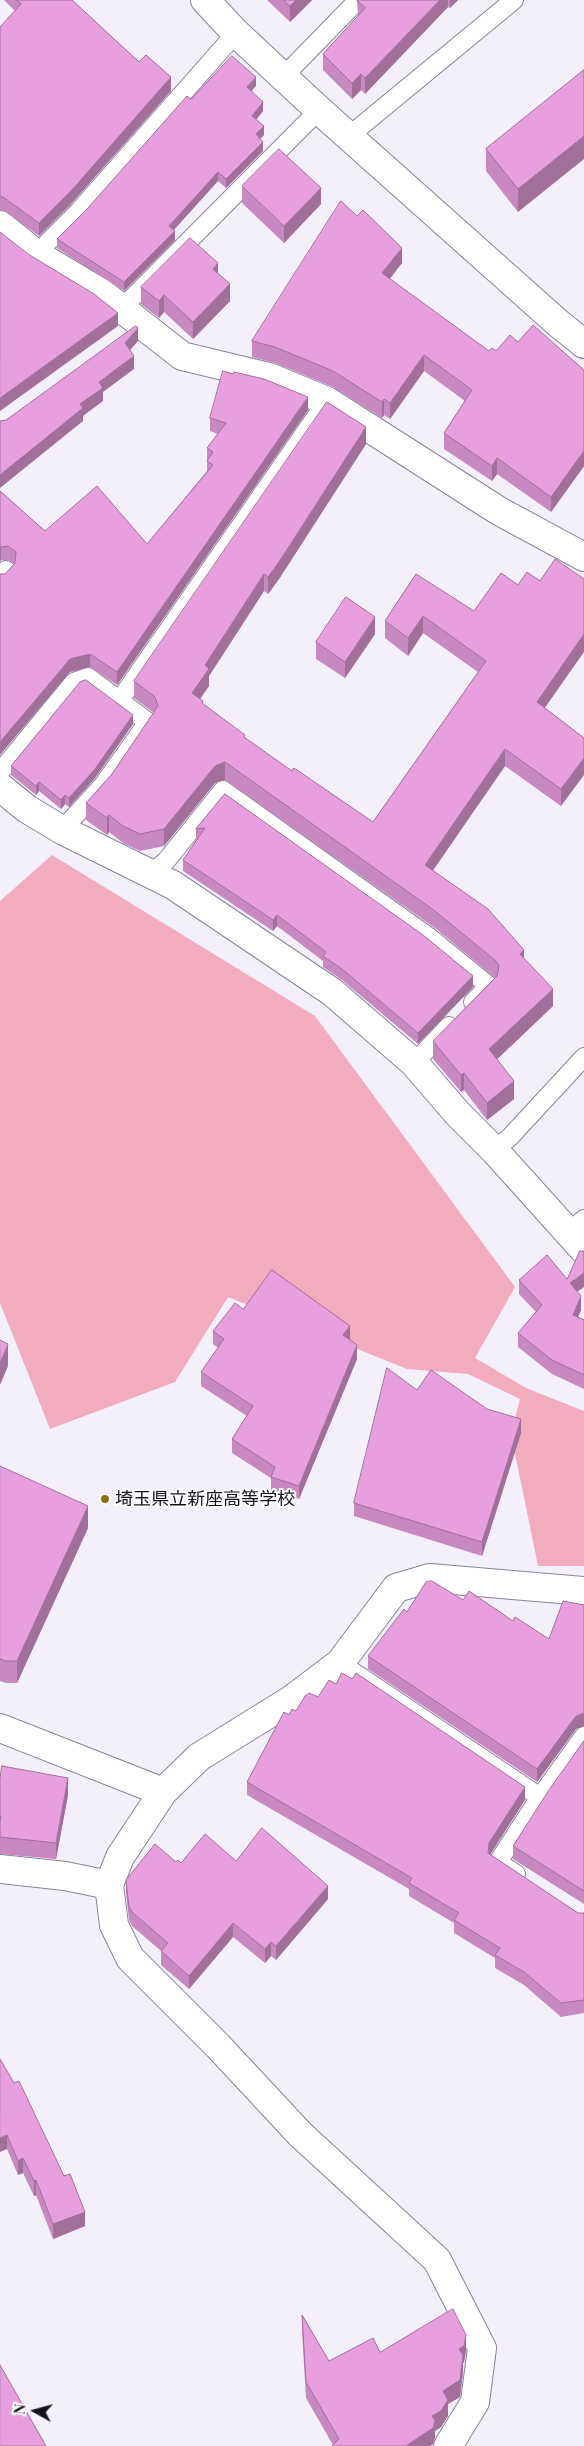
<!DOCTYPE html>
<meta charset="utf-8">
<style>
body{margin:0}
#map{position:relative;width:584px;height:2446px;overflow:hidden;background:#f3f0fb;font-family:"Playfair Display",serif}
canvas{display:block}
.north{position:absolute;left:10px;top:2386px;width:50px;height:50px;-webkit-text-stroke:4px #fff;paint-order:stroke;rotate:277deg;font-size:14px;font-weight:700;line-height:20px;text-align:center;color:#14111b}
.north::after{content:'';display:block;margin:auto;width:18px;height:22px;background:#14111b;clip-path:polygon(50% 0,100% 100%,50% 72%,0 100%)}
</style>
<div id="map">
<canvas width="584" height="2446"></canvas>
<div class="north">N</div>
</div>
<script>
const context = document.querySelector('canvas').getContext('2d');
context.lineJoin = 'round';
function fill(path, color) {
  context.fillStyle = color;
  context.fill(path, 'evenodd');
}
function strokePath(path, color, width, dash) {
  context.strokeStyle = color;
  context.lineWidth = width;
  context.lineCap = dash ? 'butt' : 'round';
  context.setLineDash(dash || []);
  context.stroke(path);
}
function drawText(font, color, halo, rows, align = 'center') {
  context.font = font + ' "Playfair Display","Noto Sans JP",serif';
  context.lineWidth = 4;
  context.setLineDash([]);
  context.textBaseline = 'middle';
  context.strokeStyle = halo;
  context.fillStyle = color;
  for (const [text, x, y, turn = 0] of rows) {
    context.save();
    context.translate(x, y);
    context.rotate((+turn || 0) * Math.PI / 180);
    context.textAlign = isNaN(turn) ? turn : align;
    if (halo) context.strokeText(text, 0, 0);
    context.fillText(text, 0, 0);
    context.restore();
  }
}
fill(new Path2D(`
 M52,855l263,161 200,271 -40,71 51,30 58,23v155h-46l-27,-132 9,-35 -52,-25 -61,-5 -179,-72 -53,85 -125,47 -50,-126v-402z`), '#f1acbe');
const service = new Path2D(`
 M284,76l74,-76
 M349,136l165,-136
 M36,254l43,-43 157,-178
 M121,309l198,-199
 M0,578l6,-8
 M119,701l208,-300
 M0,772l74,-90 14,-5 60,45 -45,63 -41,45
 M150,874l16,-13 57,-71 206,147 60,49 -16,16
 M414,1063l35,-37
 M494,1150l16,-13 74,-80
 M569,1232l15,-13
 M340,1663l200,134 44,-61
 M516,1874l-18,-12 42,-65`);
const minor = new Path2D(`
 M0,225l36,29 67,40 79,62 87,21 58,24 172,110 85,46
 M0,787l27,22 35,21 111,55 159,107 82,71 44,51 36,36 90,100
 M0,1728l163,64 36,-35 92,-57 49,-37 56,-75 34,-10 154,13
 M0,1869l65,7 44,9 11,-28 43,-65
 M109,1885l5,40 16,33 88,88 82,88 137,126 45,88 -7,54 -27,44`);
const tertiary = new Path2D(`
 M205,0l31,33 83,77 239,213 26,21`);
strokePath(service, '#8a829b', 20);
strokePath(minor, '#8a829b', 30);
strokePath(tertiary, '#8a829b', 30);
strokePath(service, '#fff', 18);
strokePath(minor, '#fff', 28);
strokePath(tertiary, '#fff', 28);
fill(new Path2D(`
 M4,0h68l67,62 32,29 -100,113 -32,32 -36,-26h-3v-183l15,-16z
 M267,0h45l-22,22z
 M357,0h101l-8,8 -2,-1 -83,87 -4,-4 -9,9 -29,-29v-16l35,-38z
 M584,70l-66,142 -32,-41v-22z
 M256,86l-5,5 12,20 -7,8 8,16 -4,4 3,12 -37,37 -8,-7 -44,49 1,10 -51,51 -67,-43v-9l30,-30 104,-110z
 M242,186l79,18 -37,39 -42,-40z
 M357,216l45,47 -13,16 100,72h7l22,-9 66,28v96l-33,46 -54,-38 -5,7 -48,-32v-16l21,-32 -41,-30 -34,48 -6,-4 -2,3 -49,-31 -58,-24 -23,-6v-16z
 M218,274l12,27 -37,38 -29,-27 -5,6 -18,-14v-17z
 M308,410l-191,275 -27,-18 -20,5 -65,-98 9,-10 -6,-4h-7l-1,2v-71l45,40 102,13 60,-73v-23l11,-14 -8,-3v-13z
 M366,444l-87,135 -11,15 -4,-3 -55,85v10l-9,13 3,5 42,35 47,32 81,51 105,-150 -55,-39 -15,23 -23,-18v-17l31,-47 129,134 39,30 -23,68 -56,-40 -72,104 91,89 29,47 -56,53 17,40 -27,21 -23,-30 -3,2 -28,-33v-18l62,-63 -60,-50 -210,-148 -10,3 -51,63 -24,5 -17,-8 -14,-11 -2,3 -21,-15v-17l26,-29 42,-61 -20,-15v-17z
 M375,634l-30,44 -29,-19v-17z
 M133,724l-38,54 -26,29 -4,-3 -4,5 -22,-18 -3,4 -25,-20v-9z
 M225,794l248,193 -55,57 -76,-64 -19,-13v-6l-46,-35 -4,5 -90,-60v-11l13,-20v-11z
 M519,1280l58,12 4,18 -3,7 6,3v69l-32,-15 -34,-27v-14l18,-21 -17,-18z
 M243,1309l107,31 7,19 -58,140 -28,-9v-12l-39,-25v-14l15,-23 -46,-30v-14l17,-24 -5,-4v-13z
 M417,1390l104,43 -39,123 -128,-40v-13z
 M0,1466l88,62 -71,155h-11l-6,-2z
 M463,1600l50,21 36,18 27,90 -39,53 -169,-113v-13l39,-44z
 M318,1697l207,103 -35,55 88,58h6v100l-23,4 -37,-32 -29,-17v-10l-41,-25v-10l-45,-27v-7l-162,-94v-13l42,-67 7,-4z
 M584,1741v163l-71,-45v-13z
 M0,1780l68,15 -12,64 -56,-5z
 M236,1861l92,38 -52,61 -5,-4 -6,7 -32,-26 -44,52 -28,-24v-14l-29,-25 -3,-6 -3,-27v-13l50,-18 5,1z
 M0,2059l85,167 -32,13 -17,-44 -2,1 -11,-23 -5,2 -11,-26z
 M302,2315l27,46 51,-9 86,-1 -2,11 -1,1v9l-3,25 -12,7v12l-7,11 -6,4v6l-2,7 -3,2h-98l1,-1 -27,-47 -4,-67z`), '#c789bf');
fill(new Path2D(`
 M296,0h16l-22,22v-16z
 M440,0h8v7l-83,87v-16z
 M450,0h8l-8,8z
 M361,74v16l-9,9v-16z
 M171,77v14l-100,113 -32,32v-13z
 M256,77v9l-9,10v-9z
 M263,102v9l-11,14v-9z
 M264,126v9l-8,8v-9z
 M584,136v23l-66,53v-23z
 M263,142v9l-37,37v-9z
 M218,172v9l-49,54v-9z
 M321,188v16l-37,39v-17z
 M175,231v9l-51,51v-9z
 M402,248v15l-20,26v-16z
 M218,263v17l-5,-11z
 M230,284v17l-37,38v-17z
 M164,295v17l-5,6v-17z
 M118,313v13l-118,85v-13z
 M138,328v13l-13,15v-13z
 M424,355v16l-34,48v-16z
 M134,356v13l-31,23v9l-20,15v5l-83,67v-13l80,-71 19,-22z
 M308,397v13l-191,275v-13z
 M384,399v16l-2,3v-16z
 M366,427v17l-87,135 -11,15v-17z
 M584,451v15l-33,46v-15z
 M497,458v16l-5,7v-15z
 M1,547v13l-1,2v-13z
 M264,574v17l-55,85v10l-17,24v-17l13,-28z
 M423,616v17l-15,23v-18z
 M375,617v17l-30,44v-16z
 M584,634v18l-47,67v-17z
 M90,654v13l-20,5 -70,83v-13l70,-83z
 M133,715v9l-38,54 -26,29v-9z
 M505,749v17l-80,116v-17z
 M584,758v17l-23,31v-17z
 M225,762v18l-10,3 -51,63v-17l51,-63z
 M39,782v9l-3,4v-9z
 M65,795v9l-4,5v-9z
 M109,815v17l-2,3v-17z
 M277,915v11l-4,5v-11z
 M524,950v17l-4,-13z
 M473,976v11l-55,57v-11z
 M553,989v17l-64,61v-18z
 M464,1073v17l-3,2v-17z
 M514,1081v18l-27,21v-17z
 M584,1273v14l-14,10v-14z
 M581,1296v14l-8,18v-13z
 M350,1326v14l-7,-5z
 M8,1344v22l-8,19v-22z
 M357,1345v14l-58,140v-13z
 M521,1419v14l-39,123v-14z
 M88,1506v22l-71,155v-22z
 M584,1713v13l-8,3 -39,53v-13l39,-53z
 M68,1778v17l-12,64v-16z
 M525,1787v13l-36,56 -1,-3 1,-10z
 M328,1886v13l-52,61v-14z
 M233,1923v14l-44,52v-13z
 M271,1942v14l-6,7v-14z
 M7,2135v14l-7,3v-14z
 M23,2158v15l-5,2v-14z
 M36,2180v15l-2,1v-15z
 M85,2212v14l-32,13v-15z
 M466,2335v16l-2,11 -1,1v9l-3,25 -12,7v12l-7,11 -6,4v6l-2,7 -3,2h-24l26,-30 11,-25 16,-42z`), '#a26f9b');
const building = new Path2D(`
 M17,0h55l67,62 7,-7 25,22 -100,114 -32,32 -36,-26h-3v-170l21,-23z
 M284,0h12l-6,6z
 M357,0h83l-75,78 -4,-4 -9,9 -29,-29 42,-46z
 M232,56l24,21 -9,10 16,15 -11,14 12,10 -8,8 7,8 -37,37 -8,-7 -49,54 6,5 -51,51 -67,-43 30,-30 100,-113 4,3z
 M584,70v66l-66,53 -32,-40z
 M279,149l42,39 -37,38 -42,-40z
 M341,201l16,15 6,-6 39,38 -20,25 107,78 3,-3 4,3 14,-16 8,7 15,-17 51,45v81l-33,46 -54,-39 -5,8 -48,-33 28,-43 -48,-35 -34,48 -6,-4 -2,3 -49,-31 -58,-24 -23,-6z
 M0,232l28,22 66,40 24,19 -118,85z
 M190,238l28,25 -5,6 17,15 -37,38 -29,-27 -5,6 -18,-14z
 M136,326l2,2 -13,15 9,13 -35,26 4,6 -23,16 3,4 -83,67v-54l6,-1z
 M223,371l10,3 1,-2 30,7 44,18 -191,275 -27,-18 -20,5 -70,83v-168h5l10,-11 1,-11 -8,-6 -7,1 -1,2v-58l45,40 52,-45 50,58 66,-79 -6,-4 6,-9 -6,-4 19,-25 -16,-5z
 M327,402l39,25 -87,135 -11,15 -4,-3 -59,91 4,4 -17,24 11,8 -1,2 43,32 -1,2 48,34 2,-3 79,54 113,-161 -63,-45 -15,22 -23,-17 31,-47 58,37 27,-38 17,12 9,-13 13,9 15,-22 29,20v55l-47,68 47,36v20l-23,31 -56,-40 -80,116 63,44 36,41 -4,4 33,35 -64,60 25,32 -27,22 -23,-30 -3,2 -28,-34 64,-65 2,-10 -3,-5 -61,-50 -210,-149 -10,4 -51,63 -24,5 -17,-8 -14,-11 -2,3 -21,-15 26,-29 46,-68 -3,-9 -21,-16z
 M346,597l29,20 -30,45 -29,-20z
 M86,680l47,35 -38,54 -26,29 -4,-3 -4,5 -22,-18 -3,4 -25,-20 69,-84z
 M225,794l198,141 50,41 -55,57 -76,-64 -19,-13 3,-4 -49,-37 -4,5 -90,-60 22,-32 -9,1z
 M580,1251h4v22l-14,10 11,13 -8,19 11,5v55l-32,-15 -34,-27 24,-28 -23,-25 28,-25 20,24z
 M272,1270l78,56 -7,9 14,10 -58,141 -28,-9 4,-10 -43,-28 21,-33 -52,-34 23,-33 -11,-8 22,-28 8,6z
 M0,1340l8,4 -8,19z
 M387,1368l30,22 14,-20 56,39 34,10 -39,123 -128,-39z
 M0,1466l88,40 -71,155h-11l-6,-2z
 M432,1581l31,19 6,-9 44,30 2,-4 34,22 14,-38 21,4v108l-8,3 -39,53 -169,-113 36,-47 3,3 19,-30z
 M342,1673l10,6 4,-6 169,114 -36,56 -1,10 90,60h6v87l-23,3 -37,-31 -29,-17 5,-7 -46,-28 5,-7 -50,-30 3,-5 -165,-96 37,-70 5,3 3,-6 4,2 9,-15 4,-3 9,4 11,-17 7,4z
 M584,1741v150l-71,-45 36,-56z
 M2,1766l66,12 -12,65 -56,-6v-15l1,-6h-1v-36z
 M262,1828l66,58 -52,60 -5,-4 -6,7 -32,-26 -44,53 -28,-25 7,-8 -36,-31 -3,-5 -3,-27 29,-36 21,18 2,-2 3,3 24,-29 31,27z
 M0,2059l14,24 5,-2 45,95 6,-2 15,38 -32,12 -17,-44 -2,1 -11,-23 -5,3 -11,-26 -7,3z
 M453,2309l13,26 -2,11 -5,3 4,6 -3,25 -17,11 5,9 -7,11 -9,5 3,5 -2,7 -27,18h-74l7,-7 -33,-57 -4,-67 27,46 44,-23 7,14z
 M0,2365l46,81h-46z`);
fill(building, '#e79fde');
strokePath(building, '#a26f9b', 1);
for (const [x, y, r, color] of [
 [105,1499,5,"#857314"]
]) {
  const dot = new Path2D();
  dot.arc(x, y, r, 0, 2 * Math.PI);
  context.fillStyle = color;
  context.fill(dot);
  strokePath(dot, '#fff', 2);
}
drawText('18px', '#14111b', '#fff', [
 ["埼玉県立新座高等学校",115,1499]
], 'left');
</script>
